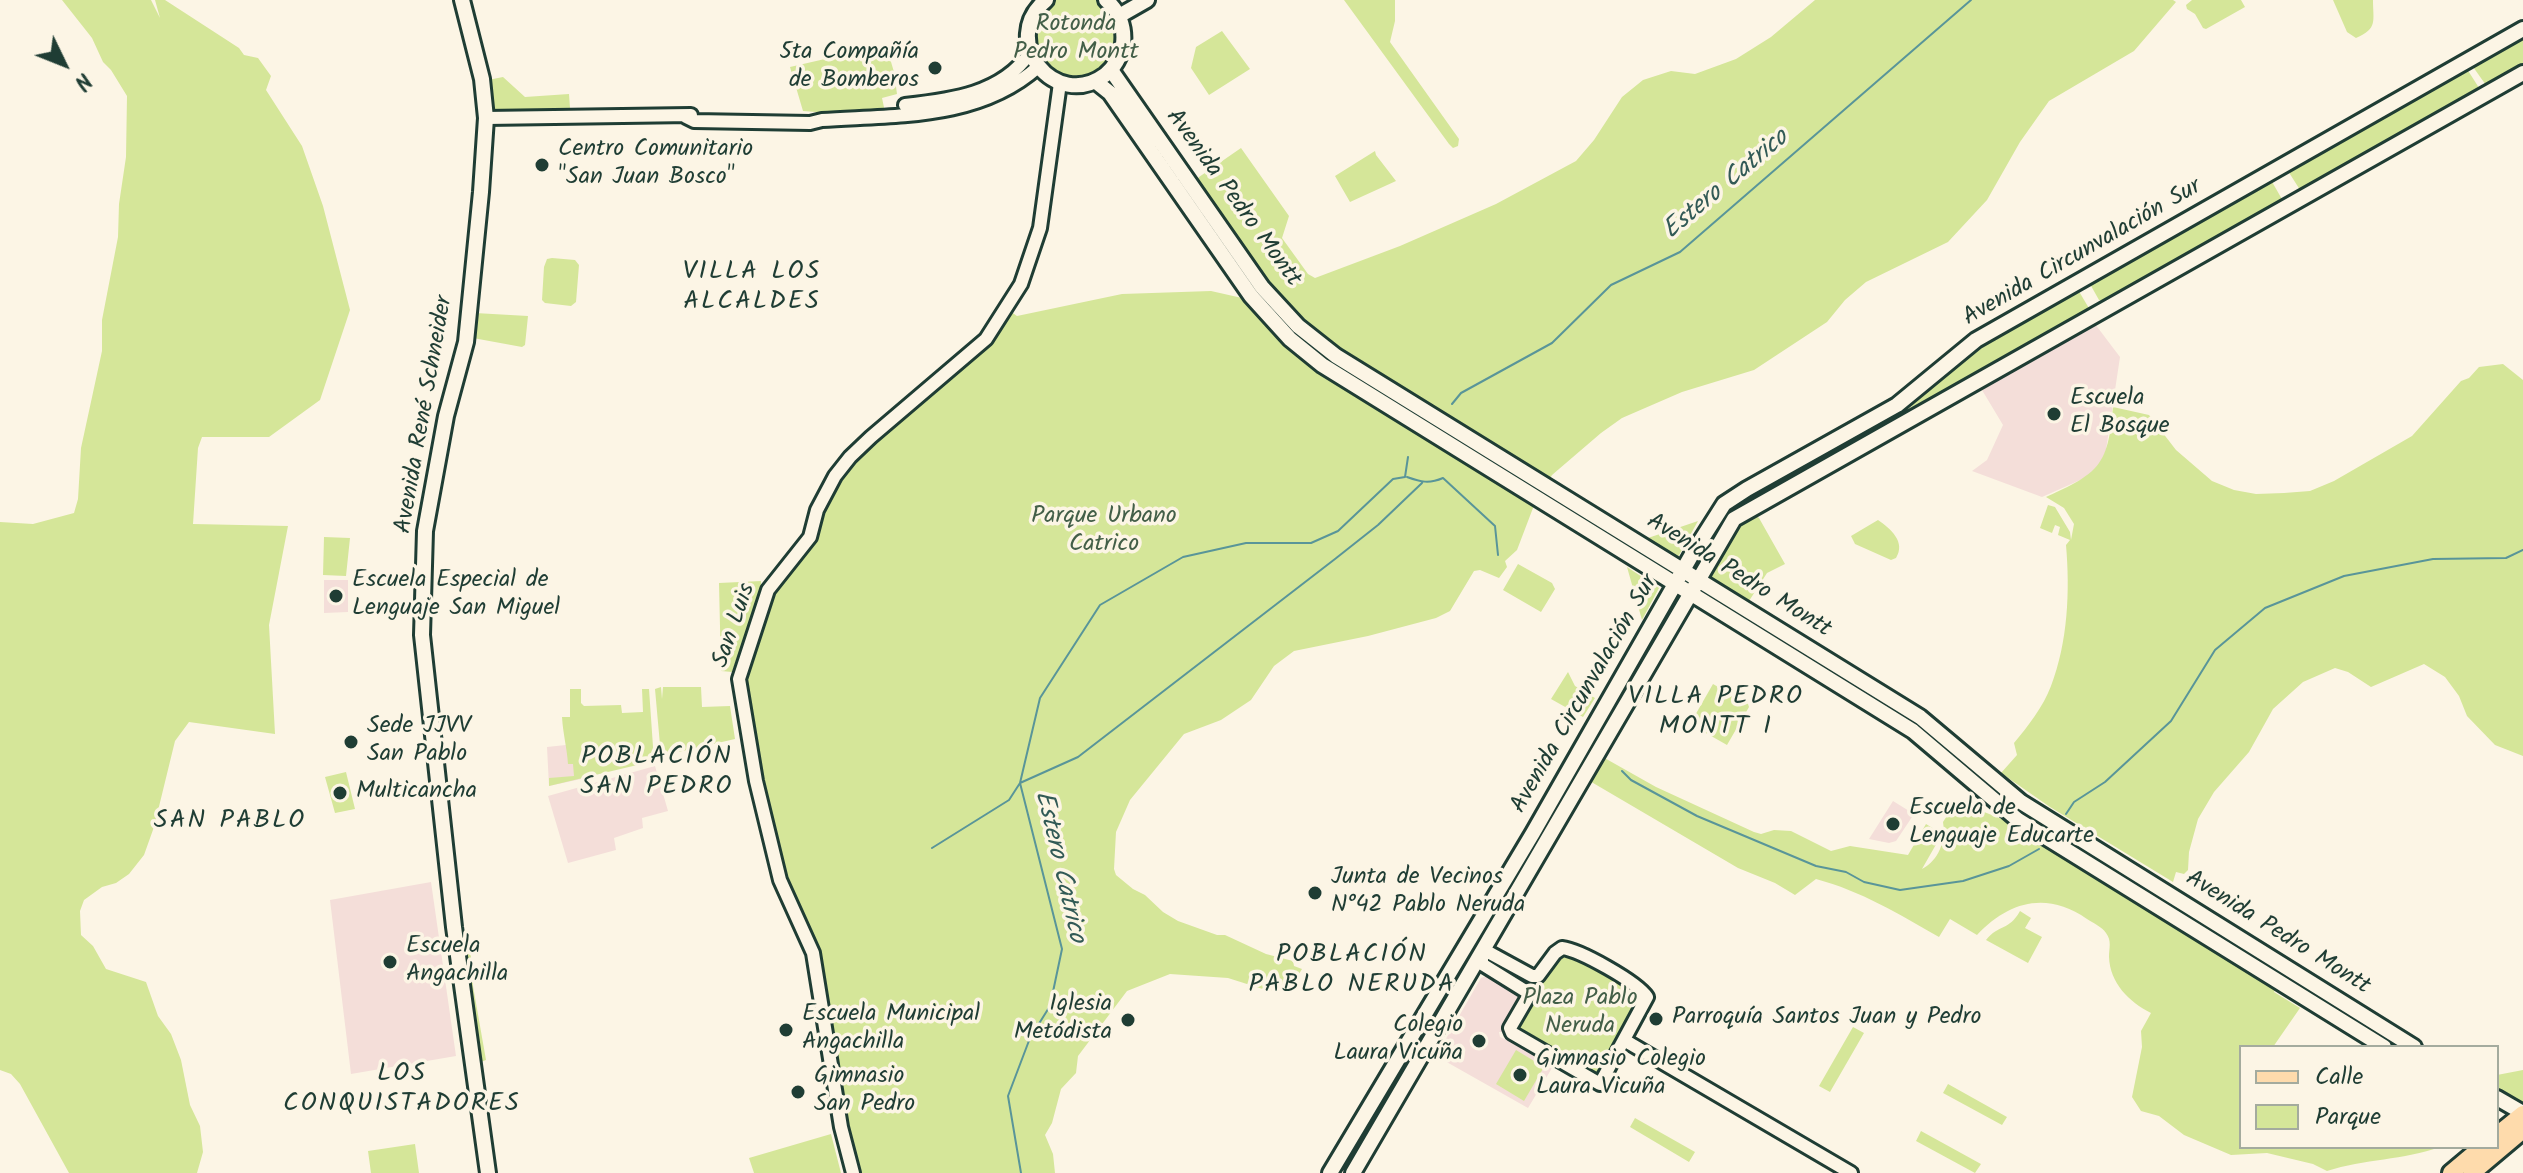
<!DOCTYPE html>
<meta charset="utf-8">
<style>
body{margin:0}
#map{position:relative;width:2523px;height:1173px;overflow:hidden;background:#fcf5e5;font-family:Kalam,sans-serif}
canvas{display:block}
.legend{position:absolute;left:2239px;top:1045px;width:260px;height:104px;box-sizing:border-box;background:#fcf5e5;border:2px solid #a4ab9e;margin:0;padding:10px 14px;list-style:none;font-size:24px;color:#1f3d34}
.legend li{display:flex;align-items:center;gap:16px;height:40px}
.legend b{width:40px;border:2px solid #a4ab9e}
.north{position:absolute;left:24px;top:24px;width:80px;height:80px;-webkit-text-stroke:6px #fcf5e5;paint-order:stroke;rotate:133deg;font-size:22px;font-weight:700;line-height:32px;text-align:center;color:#1f3d34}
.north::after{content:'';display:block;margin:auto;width:28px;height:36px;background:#1f3d34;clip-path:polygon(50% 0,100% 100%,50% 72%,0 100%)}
</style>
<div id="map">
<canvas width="2523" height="1173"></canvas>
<ul class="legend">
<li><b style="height:10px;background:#fedbac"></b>Calle</li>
<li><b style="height:22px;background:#d5e699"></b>Parque</li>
</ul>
<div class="north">N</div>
</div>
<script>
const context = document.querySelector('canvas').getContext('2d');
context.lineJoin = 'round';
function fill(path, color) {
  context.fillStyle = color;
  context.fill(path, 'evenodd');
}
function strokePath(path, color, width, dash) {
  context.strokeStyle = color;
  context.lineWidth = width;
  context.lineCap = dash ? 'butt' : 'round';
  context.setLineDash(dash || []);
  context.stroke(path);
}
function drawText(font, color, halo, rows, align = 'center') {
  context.font = font + ' Kalam,sans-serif';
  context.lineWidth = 7;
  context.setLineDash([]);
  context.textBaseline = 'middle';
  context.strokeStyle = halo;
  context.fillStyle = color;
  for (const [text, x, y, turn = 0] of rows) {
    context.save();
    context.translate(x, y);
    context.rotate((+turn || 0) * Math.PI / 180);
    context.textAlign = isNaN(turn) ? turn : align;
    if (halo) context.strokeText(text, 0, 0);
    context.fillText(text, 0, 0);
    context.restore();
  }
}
fill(new Path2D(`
 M2095,324l25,33 -17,113 -61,27 -70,-26 15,-11 16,-35 -21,-35z
 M324,580h24v32l-24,1z
 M575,744l6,35 -32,7 -2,-39z
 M655,766l13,45 -26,7 1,10 -29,10 2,12 -48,13 -20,-67z
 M1893,801l21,13 -18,27 -7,2 -20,-4z
 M431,882l25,174 -105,18 -21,-174z
 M1486,976l33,19 1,5 -18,32h-3l1,5 20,9 30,18 2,4 -24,40 -92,-52 45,-78z`), '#f4ded9');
fill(new Path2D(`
 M62,0h89l9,18 -5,-18h10l74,48 5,7 14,3 13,18 -5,14 36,56 21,60 27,104 -30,90 -51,37h-67l-4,11 -5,76 95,2 -19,99 6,109 -86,-12 -14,19 -21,86 -10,28 -15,19 -13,9 -14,4 -18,13 -4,11 1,24 12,11 13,23 40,13 12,34 13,18 10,26 9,45 10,21 3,26 -6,21h-128l-49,-89 -9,-10 -11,-4v-548l33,2 41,-11 4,-14 3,-51 21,-97v-31l16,-83 1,-33 7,-47 1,-61 -16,-26 -8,-8 -11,-24z
 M1054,0h43c11,7 14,13 17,25 19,58 -72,75 -79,18 -3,-18 4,-32 19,-43z
 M1344,0h51v21l-5,21 69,97 -1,7 -5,2 -4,-4z
 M1815,0h358l3,2 -42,49 -85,50 -29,41 -33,58 -39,42 -82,40 -21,18 -18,22 -73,48 -72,22 -60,26 -21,15 -49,42 -19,33 -16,42 -12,11 2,6 -8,11 -19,-8 -6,1 -24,40 -14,7 -68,18 -74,15 -20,15 -23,34 -30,20 -37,14 -54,66 -14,32 -2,37 2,6 17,14 12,6 18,17 15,9 39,14h8l41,19 27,7 1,5 8,3 -8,13 -25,9 -41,-13 -58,-4 -43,17 -49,65 -2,17 -15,16 -9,34 -7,12 8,19 2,19h-195l-11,-41h-3l-19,-145 -8,-33 -33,-71 -17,-61 -26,-139 31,-87 9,-17 31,-38 9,-32 21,-39 134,-115 32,-44 7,5 105,-22 89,-3 31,7 43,47 18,14 5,-9 -43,-42 -77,-114 3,-2 81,116 47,27 -18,-20 -6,3 -52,-65 -48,-70 4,-6 42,-29 48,68 -7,22 26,36 7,4 85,-32 96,-42 80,-43 18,-21 28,-43 21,-17 28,-9 24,3 41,-15 35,-22z
 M2192,0h49l4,7 -39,22 -3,-1 -8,-14 -8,-5 -1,-4z
 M2333,0h40c0,22 5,28 -17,38l-9,-6z
 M1222,31l28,38 -41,26 -18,-27 5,-21z
 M2523,35v33l-35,20 -17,-24z
 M886,45l8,27 3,22 -15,4 3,14 -65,7 -4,-7 -13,-1 -13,-44z
 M2467,69l14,22 -179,102 -14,-22z
 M503,77l22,20 44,-3 1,14 -3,4 -76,2 -3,-34z
 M1375,151l1,4 20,26 -46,21 -15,-26z
 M2271,180l12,21 -177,101 -7,-2 -9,-16 3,-5z
 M552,258l23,2 4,5 -3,37 -5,4 -26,-3 -3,-3 2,-33 3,-8z
 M2077,288l13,22 -189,110 -3,-5 14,-9 2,-6 64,-56z
 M475,313l53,3 -3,29 -3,2 -49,-9z
 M2503,364l20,16v376l-28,-11 -28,-29 -8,-20 -14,-19 -21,-13 -53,23 -23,-15 -13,-4 -32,14 -30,27 -24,43 -35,40 -16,27 -9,33 -1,18 -4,4 -8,-2 -3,10 -123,-75 -49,-34 16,-18 -3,-12c14,-17 29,-36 37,-57 17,-44 19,-95 15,-141l4,-5 -12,-5 2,-8 -5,-2 -3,8 -12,-5 8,-23 7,2 15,25 1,8 3,-16 -10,-16 -18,-11c17,-8 42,-18 53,-34 11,-15 12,-39 14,-56l36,8 27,35 36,31 22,9 22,4 28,-1 26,-2 24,-10 78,-45 49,-55 8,-3 10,-11z
 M1755,515l4,3 26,46 -18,9 -18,28 -40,-25 30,-50z
 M1878,520c13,9 28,22 18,38l-5,2 -36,-16 -4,-8z
 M1698,521l-20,36 -30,-19z
 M324,537l26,1 -4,38 -23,-1z
 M1518,564l34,19 3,6 -14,23 -38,-22z
 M1627,567l32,21 -17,32z
 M761,581v9l-29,82 -11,-1 -2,-88z
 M1568,672l7,14 20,12 -12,19 -32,-18z
 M1713,684l35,20 1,3 -22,38 -37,-21z
 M661,687l1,12 1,-12h38l1,20 28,-1 5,33 -74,17 -6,-67z
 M570,689h11v14l3,3 37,-1 1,8 21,-1 -1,-23h7l5,72 -105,25v-8l25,-2 -1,-12h-5c-1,-16 -5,-30 -6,-47h8z
 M1601,756l55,31 98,45 7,2 13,-4 17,1 40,20 19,-5 58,9 18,-31 16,10 -20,35c17,-9 24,-28 21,-47l9,-14 17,-2 48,19 261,158 -4,9 26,16 -27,39h-32v100h199c-36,13 -76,12 -113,24l-14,-7 -46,-11 -36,2 -47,-20 -25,-19 -18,-5 -9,-14 10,-50 -1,-16 10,-18c-22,-11 -41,-30 -42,-56 0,-9 3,-16 -3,-24 -4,-6 -13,-10 -19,-14 -40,-28 -78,-18 -110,16l-27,-16 -11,18c-40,-23 -78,-46 -123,-58l-21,16 -20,-12 -37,-15 -150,-88z
 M346,772l9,37 -20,4 -10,-36z
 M2020,911l11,7 -6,10 17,9 -14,26 -42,-23c13,-16 23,-9 34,-29z
 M469,930l4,56 13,74 -8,3 -18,-131z
 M1564,952l71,39 6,9 -42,74 -6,1 -73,-42 -2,-7 41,-72z
 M1853,1027l11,6 -34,59 -11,-6z
 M1516,1050l28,17 -20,34 -28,-17z
 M2523,1070v34l-1,1 -25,-14v-16z
 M1948,1084l59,33 -5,8 -59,-32z
 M1635,1118l60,34 -6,10 -59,-35z
 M1921,1131l60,33 -6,9 -59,-32z
 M831,1134l10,39h-87l-5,-15z
 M415,1144l4,29h-48l-3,-22z`), '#d5e699');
strokePath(new Path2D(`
 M1452,404l9,-11 91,-50 59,-58 69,-33 291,-252
 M1407,477c14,5 22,7 36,1l52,48 3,29
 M1622,771l9,9 66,36 119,50 30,6 18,10 36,8 63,-9 46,-15 30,-17
 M2066,814l8,-12 31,-20 66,-61 44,-71 50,-42 79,-32 89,-17 73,-1 17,-8
 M932,848l77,-48 11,-17 58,-26 257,-198 43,-34 44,-42
 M1021,1173l-13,-77 22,-58 20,-32 12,-57 -42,-166 20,-85 60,-93 83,-48 63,-14h65l27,-12 55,-52 12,-2 3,-20`), '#599599', 2);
const tertiary = new Path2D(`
 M905,105c46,-5 96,-11 125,-52
 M686,117l8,4 116,2 12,-3c74,-5 157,0 216,-53
 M486,118l205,-3
 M1562,948c18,2 75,34 85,49l-47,87 -88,-51 -2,-5 18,-31 -1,-5 -45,-28v-9l6,-3 44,24h6l17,-23z
 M1624,1040l227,133
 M853,1173l-12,-46 -28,-174 -33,-73 -24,-99 -17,-102 29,-89 42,-53 7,-27 18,-34 15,-19 21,-20 115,-98 35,-55 19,-56 20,-145`);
const secondary = new Path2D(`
 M462,0l20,79 4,39 -5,74 -15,150 -20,74 -21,115 -3,104 32,292 34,246
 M1046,0c-48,40 9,112 59,75 9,-7 16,-19 18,-31 2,-17 -4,-33 -17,-44
 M1119,16l28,-16
 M1111,70l151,217 36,39 38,30 584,361 101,85 393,245
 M1095,81l15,12 141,203 39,43 32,26 591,366 105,89 366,227
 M2497,1098l26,15
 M1330,1173l203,-340 158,-277 33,-52 23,-15 150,-84 79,-65 547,-311
 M1353,1173l381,-654 789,-446`);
const primary = new Path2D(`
 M2497,1135l26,-21
 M2451,1173l31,-26
 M2472,1173l51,-43`);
strokePath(tertiary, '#1f3d34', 18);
strokePath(secondary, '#1f3d34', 20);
strokePath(primary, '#1f3d34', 22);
strokePath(tertiary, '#fcf5e5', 12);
strokePath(secondary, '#fcf5e5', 14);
strokePath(primary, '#fedbac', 16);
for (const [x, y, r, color] of [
 [935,68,8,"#1f3d34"],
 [542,165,8,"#1f3d34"],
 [2054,414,8,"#1f3d34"],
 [336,596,8,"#1f3d34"],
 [351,742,8,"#1f3d34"],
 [340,793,8,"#1f3d34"],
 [1893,824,8,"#1f3d34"],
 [1315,893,8,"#1f3d34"],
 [390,962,8,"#1f3d34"],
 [1656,1019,8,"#1f3d34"],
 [1128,1020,8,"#1f3d34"],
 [786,1030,8,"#1f3d34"],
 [1479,1041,8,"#1f3d34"],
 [1520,1075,8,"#1f3d34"],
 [798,1092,8,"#1f3d34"]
]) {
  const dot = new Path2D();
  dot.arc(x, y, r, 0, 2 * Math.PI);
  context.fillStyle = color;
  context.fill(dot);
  strokePath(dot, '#fcf5e5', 3);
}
drawText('24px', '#435f48', '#fcf5e5', [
 ["Rotonda",1076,26],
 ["Pedro Montt",1076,54],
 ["Parque Urbano",1104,518],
 ["Catrico",1104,546],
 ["Plaza Pablo",1580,1000],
 ["Neruda",1580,1028]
]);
drawText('24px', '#1f3d34', '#fcf5e5', [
 ["5ta Compañía",919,54,"right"],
 ["de Bomberos",919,82,"right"],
 ["Centro Comunitario",558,151],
 ["\"San Juan Bosco\"",558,179],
 ["Escuela",2070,400],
 ["El Bosque",2070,428],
 ["Escuela Especial de",352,582],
 ["Lenguaje San Miguel",352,610],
 ["Sede JJVV",367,728],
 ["San Pablo",367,756],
 ["Multicancha",356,793],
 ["Escuela de",1909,810],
 ["Lenguaje Educarte",1909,838],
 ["Junta de Vecinos",1331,879],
 ["N°42 Pablo Neruda",1331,907],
 ["Escuela",406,948],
 ["Angachilla",406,976],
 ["Iglesia",1112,1006,"right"],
 ["Metódista",1112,1034,"right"],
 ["Escuela Municipal",802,1016],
 ["Angachilla",802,1044],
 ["Parroquía Santos Juan y Pedro",1672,1019],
 ["Colegio",1463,1027,"right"],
 ["Laura Vicuña",1463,1055,"right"],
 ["Gimnasio Colegio",1536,1061],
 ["Laura Vicuña",1536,1089],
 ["Gimnasio",814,1078],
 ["San Pedro",814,1106]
], 'left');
drawText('24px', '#1f3d34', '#fcf5e5', [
 ["Avenida Pedro Montt",1232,199,54],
 ["Avenida Circunvalación Sur",2083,254,-30],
 ["Avenida René Schneider",426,415,-80],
 ["Avenida Pedro Montt",1738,577,32],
 ["San Luis",736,626,-71],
 ["Avenida Circunvalación Sur",1586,695,-60],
 ["Avenida Pedro Montt",2277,934,32]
]);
drawText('italic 26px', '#325a56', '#fcf5e5', [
 ["Estero Catrico",1727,186,-40],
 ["Estero Catrico",1058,867,77]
]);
context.letterSpacing = '2px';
drawText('26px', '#1f3d34', '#fcf5e5', [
 ["VILLA LOS",752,274],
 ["ALCALDES",752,304],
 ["VILLA PEDRO",1716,699],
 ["MONTT I",1716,729],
 ["POBLACIÓN",657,759],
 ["SAN PEDRO",657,789],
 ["SAN PABLO",230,823],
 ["POBLACIÓN",1352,957],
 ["PABLO NERUDA",1352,987],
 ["LOS",402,1076],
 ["CONQUISTADORES",402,1106]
]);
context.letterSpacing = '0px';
</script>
